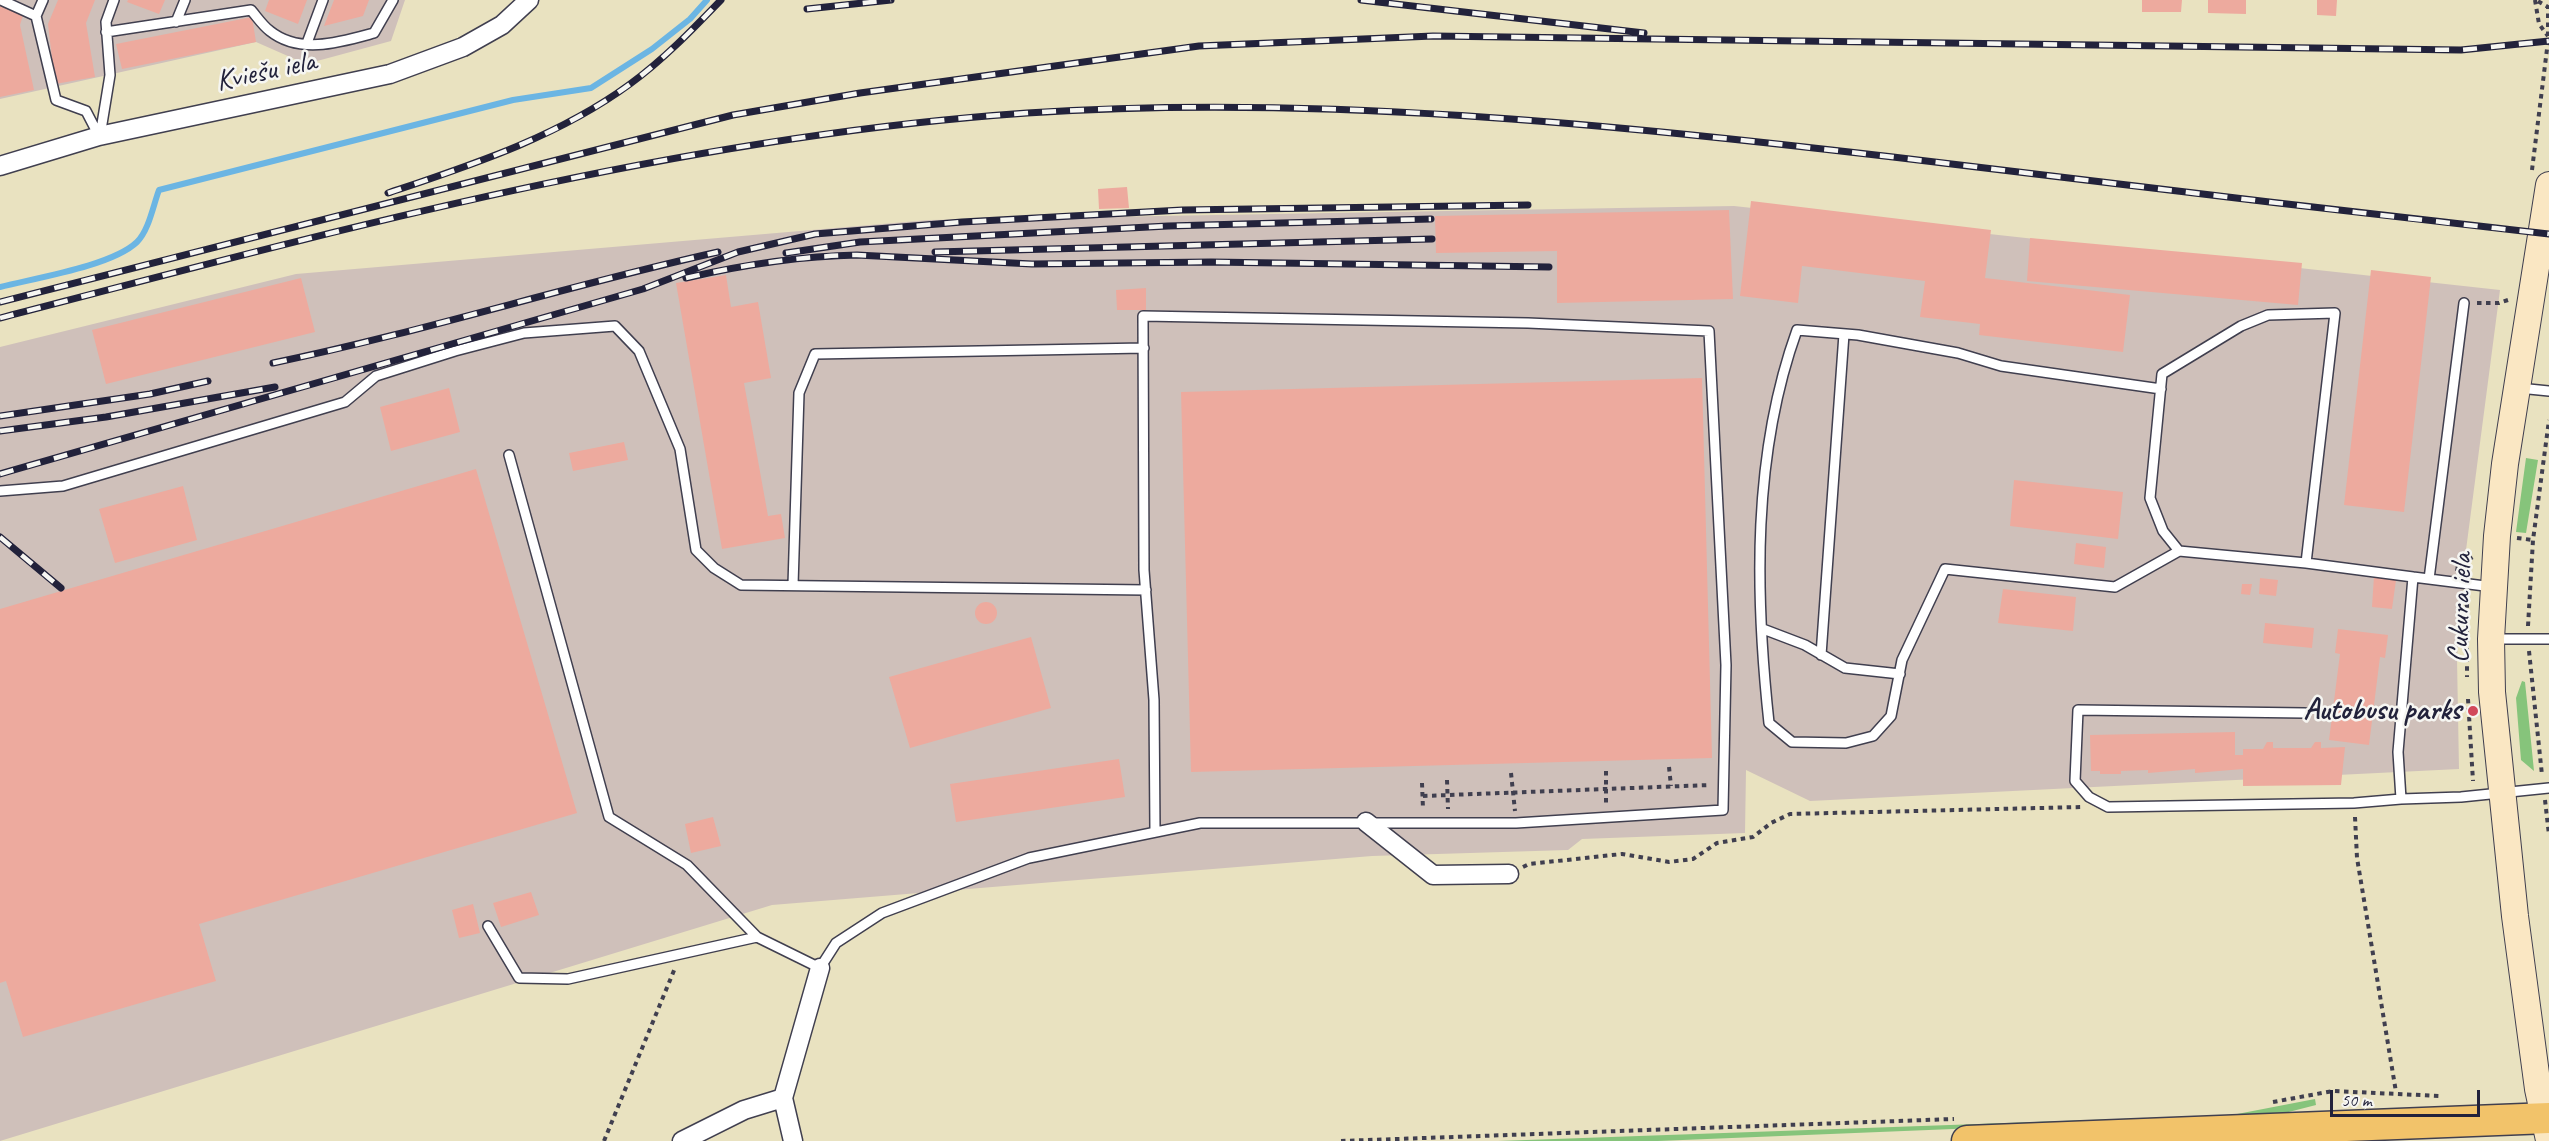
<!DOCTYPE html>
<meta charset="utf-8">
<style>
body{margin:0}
#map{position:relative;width:2549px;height:1141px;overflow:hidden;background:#e9e2c0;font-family:Caveat,sans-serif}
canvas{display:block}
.scale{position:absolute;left:2330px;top:1090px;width:150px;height:27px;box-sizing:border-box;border:3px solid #22223b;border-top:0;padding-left:8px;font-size:18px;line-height:21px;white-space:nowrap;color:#22223b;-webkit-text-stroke:4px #f6f6f2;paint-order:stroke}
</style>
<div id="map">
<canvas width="2549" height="1141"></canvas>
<div class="scale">50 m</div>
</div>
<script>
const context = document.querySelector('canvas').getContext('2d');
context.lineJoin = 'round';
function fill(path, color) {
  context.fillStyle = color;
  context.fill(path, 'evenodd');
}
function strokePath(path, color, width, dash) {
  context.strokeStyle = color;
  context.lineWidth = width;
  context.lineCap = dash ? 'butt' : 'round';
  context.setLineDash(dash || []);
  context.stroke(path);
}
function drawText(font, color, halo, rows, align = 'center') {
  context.font = font + ' Caveat,sans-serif';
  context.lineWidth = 5;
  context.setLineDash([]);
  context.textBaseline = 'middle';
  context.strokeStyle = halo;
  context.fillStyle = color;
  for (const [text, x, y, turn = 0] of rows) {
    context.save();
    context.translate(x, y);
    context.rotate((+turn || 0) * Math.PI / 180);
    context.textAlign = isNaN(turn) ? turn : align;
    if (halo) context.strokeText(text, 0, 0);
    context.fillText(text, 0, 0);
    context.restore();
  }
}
fill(new Path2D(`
 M0,0h405l-14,41 -85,23 -50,-22 -256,57z
 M1734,206l766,84 -34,260 -9,109 2,110 -649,32 -64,-31 -1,63 -163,6 -14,11 -196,6 -600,49 -772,236v-794l296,-73 633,-54z`), '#cfc0ba');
fill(new Path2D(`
 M2526,458l12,2 -12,73 -10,-1z
 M2522,681l3,1 9,89 -13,-11 -5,-62z
 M2315,1099l1,6 -43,11 -615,25h-160l734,-26z`), '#86c47b');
strokePath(new Path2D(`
 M0,287c35,-9 112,-21 137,-45 12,-12 16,-36 22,-52l354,-90 78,-12 61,-39 38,-30 17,-19`), '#6bb5e3', 6);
fill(new Path2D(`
 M58,0h37l-9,23 9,54 -40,7 -7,-60z
 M128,0h37l-6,14 -32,-12z
 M269,0h38l-9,24 -33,-13z
 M334,0h35l-6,16 -39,10z
 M2142,0h40l-1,12h-39z
 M2208,0h38v14l-38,-1z
 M2317,0h20l-1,16 -19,-1z
 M0,4l24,8 -4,13 14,65 -34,7z
 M252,17l4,25 -134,27 -6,-25z
 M1127,187l2,21 -30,1 -1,-20z
 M1751,201l240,29 -6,48 145,17 -7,57 -144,-17 1,-11 -60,-7 5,-36 -123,-15 -4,37 -58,-7z
 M1729,210l4,89 -176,4v-52l-121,2 -1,-37z
 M2030,238l272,25 -4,42 -271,-24z
 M2371,270l60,7 -27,235 -60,-7z
 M726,275l5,32 27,-5 13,76 -27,5 24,133 13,-2 4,24 -63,11 -46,-266z
 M301,278l14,54 -209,52 -14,-54z
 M1146,288v22h-29l-1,-20z
 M1702,378l10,380 -521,14 -10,-380z
 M449,388l11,44 -69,19 -11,-44z
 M624,442l4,18 -55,11 -4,-18z
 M476,469l101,344 -378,111 17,57 -193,56 -17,-56 -6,2v-374z
 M2014,480l109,12 -5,47 -108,-13z
 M183,486l14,54 -82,23 -16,-54z
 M2076,543l30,4 -2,21 -30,-4z
 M2374,576l22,4 -4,29 -20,-2z
 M2260,578l18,2 -2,16 -17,-2z
 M2242,584h10l-2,11 -9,-1z
 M2003,589l73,8 -3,34 -75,-8z
 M975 613a11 11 0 1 1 22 0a11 11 0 1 1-22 0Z
 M2265,623l49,5 -2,20 -49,-5z
 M2338,629l50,6 -3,23 -5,-1 -11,88 -40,-5 11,-86 -5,-1z
 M1031,637l20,71 -141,40 -21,-71z
 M2235,732v23h8v-6h20l4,-7h6v6h38l4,-6h6v6l24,-1 -4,38 -98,1v-17l-48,4v-4l-47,4v-3l-27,1v3h-21v-3h-9l-1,-36z
 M1119,759l6,38 -169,25 -6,-38z
 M713,817l8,29 -30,7 -6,-29z
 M531,892l8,23 -38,12 -8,-24z
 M473,904l7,29 -21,5 -7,-28z`), '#edaa9e');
const service = new Path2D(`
 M1,0l35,16
 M43,0l-7,16 20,84 30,11 13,25
 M176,22l9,-22
 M106,32l145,-22c6,7 12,16 19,21 30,24 71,11 104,2l19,-33
 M307,43l16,-43
 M100,136l10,-61 -4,-53 8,-22
 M2519,388l30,3
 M2161,389l-160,-23 -43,-13 -100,-18 -61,-5c-45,125 -42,263 -28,393l23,19 54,1 27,-7 18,-20 11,-56 43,-91 170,18 64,-36
 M509,455l100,362 78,48 70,72 63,31 16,-25 46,-30 147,-55 171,-35h316l207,-13 3,-145 -17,-334 -181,-8 -385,-7 1,254 10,130 1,132
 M0,491l63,-5 282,-84 31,-26 79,-25 69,-18 91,-7 24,25 41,98 16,101 18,18 27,17 405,5
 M2306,563l-127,-12 -16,-20 -13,-33 12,-124 79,-48 27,-11 67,-2 -29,250 107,14
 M2429,579l35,-276
 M793,585l6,-192 16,-39 329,-6
 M1763,629l42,16 40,23 55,6
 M2493,639h56
 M1821,655l23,-321
 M2305,713l-227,-3 -3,71 14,16 19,10 246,-4 47,-4 60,-2 88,-9
 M2401,799l-3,-47 15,-175 80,10
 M488,926l31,52 49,1 189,-42`);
const minor = new Path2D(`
 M0,166l99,-30 291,-62 73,-27 39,-22 27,-25
 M1366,822l67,53 76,-1
 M682,1141l62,-31 39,-12
 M793,1141l-10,-43 37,-130`);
const secondary = new Path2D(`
 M2549,185l-44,279 -8,72 -6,103 1,53 23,224 23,173 11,51`);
const trunk = new Path2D(`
 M1967,1141l582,-23`);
strokePath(service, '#403f4f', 12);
strokePath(minor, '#403f4f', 21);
strokePath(secondary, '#403f4f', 28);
strokePath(trunk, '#403f4f', 33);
strokePath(new Path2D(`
 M2535,0l4,24 9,12
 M2532,170l16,-129v-34l-12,-7
 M2477,303h22l9,-3
 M2517,538l16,2
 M2457,571l1,-6 17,-9
 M2459,598l8,7v72
 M2528,626l5,-86 16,-120
 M2529,651l13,124
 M2468,699l5,82
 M1669,767l2,19
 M1606,771v35
 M1511,773l4,38
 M1447,780l1,29
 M1422,783l1,26
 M1423,796l287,-11
 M2545,800l4,35
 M2355,817l2,41 39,234
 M1523,867l6,-3 93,-10 47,8 24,-3 24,-16 36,-6 18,-14 19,-9 291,-7
 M2273,1102l60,-11 108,5
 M604,1141l71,-173
 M1341,1141l613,-22`), '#403f4f', 4, [4.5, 4.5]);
strokePath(service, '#fff', 9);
strokePath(minor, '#fff', 18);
strokePath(secondary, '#fae7c3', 26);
strokePath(trunk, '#f2c36a', 30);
const rail = new Path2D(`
 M1361,0l283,33
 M807,9l84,-9
 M388,193c83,-28 170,-56 242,-109 33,-24 62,-54 91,-84
 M935,252l497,-13
 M786,253l74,-11 308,-16 263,-7
 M686,278c56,-13 114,-22 171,-23l175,9 179,-2 338,5
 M0,302l733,-187 127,-22 339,-47 234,-10 1028,14 88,-9
 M0,318c338,-88 677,-181 1027,-205 291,-19 578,11 866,44 219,26 437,53 656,77
 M273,363c150,-31 296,-78 445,-111
 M0,416l150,-22 58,-13
 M0,431l106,-14 169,-30
 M0,474l643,-185 95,-37 77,-18 147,-12 220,-12 346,-5
 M0,537l61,51`);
strokePath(rail, '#22223b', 7);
strokePath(rail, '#f6f6f2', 4.5, [14]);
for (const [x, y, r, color] of [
 [2473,711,6,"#d1495b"]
]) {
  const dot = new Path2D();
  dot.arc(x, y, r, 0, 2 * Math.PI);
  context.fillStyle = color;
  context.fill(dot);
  strokePath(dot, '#f6f6f2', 2);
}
drawText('30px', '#22223b', '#f6f6f2', [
 ["Kviešu iela",266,72,-12],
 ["Cukura iela",2461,608,-88]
]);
drawText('bold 30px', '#22223b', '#f6f6f2', [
 ["Autobusu parks",2461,711]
], 'right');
</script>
